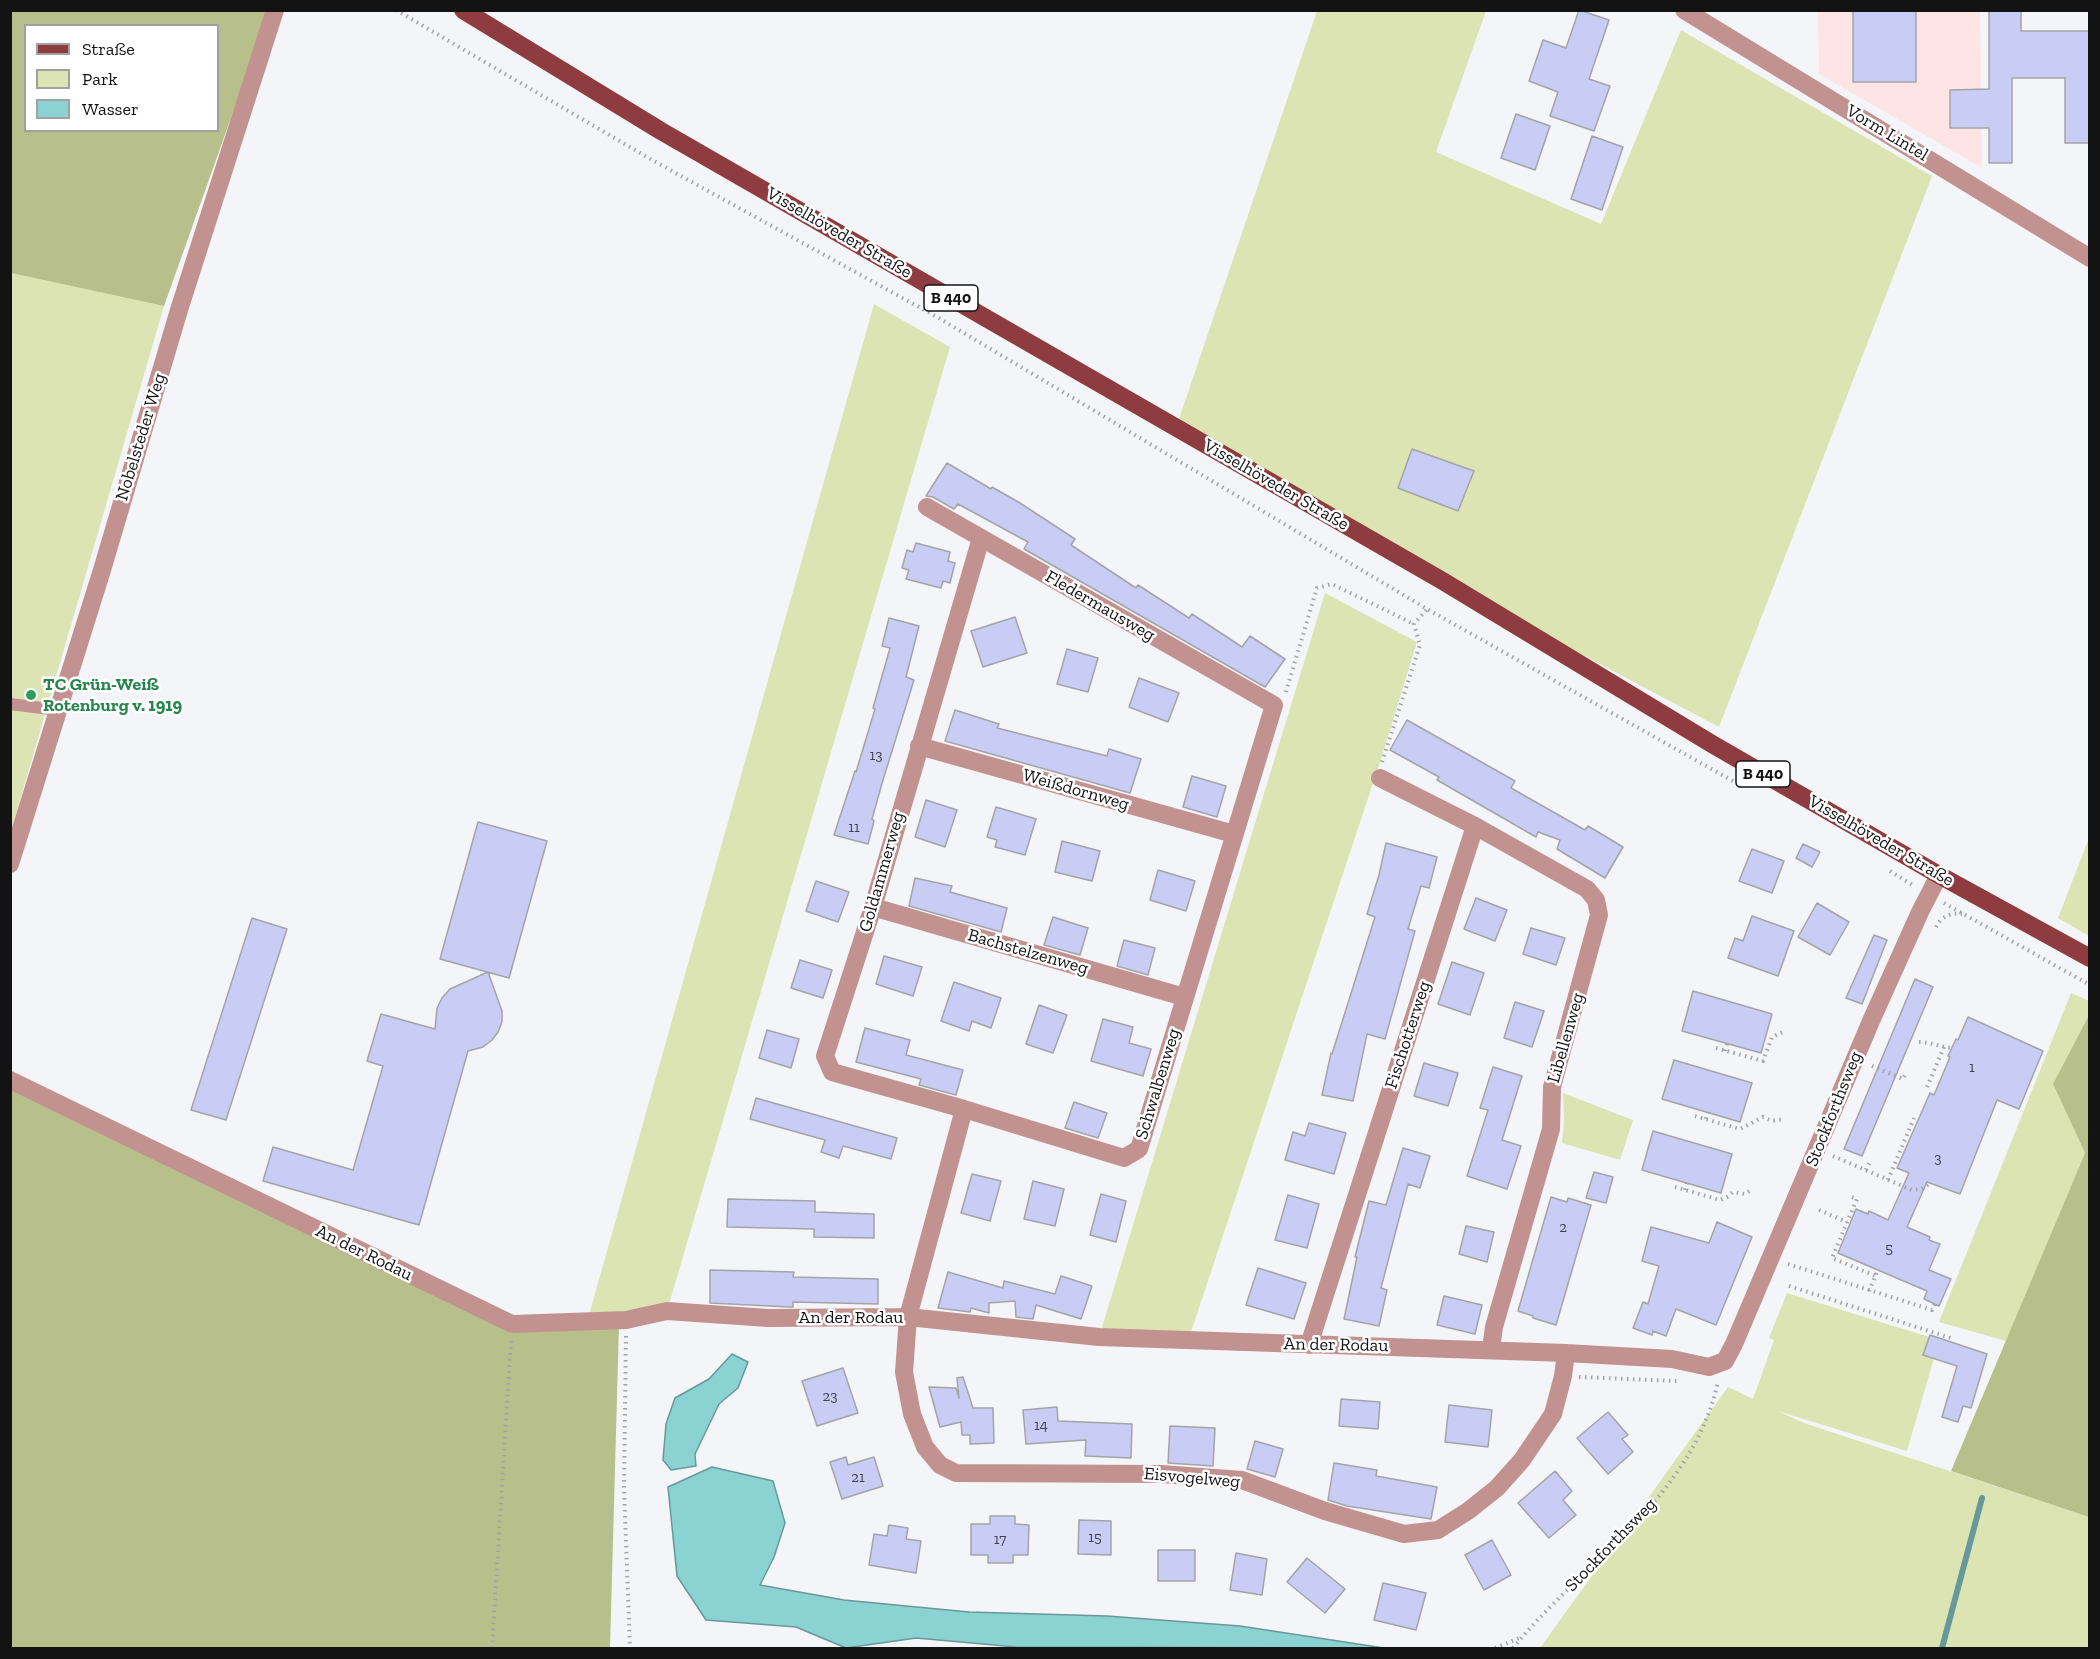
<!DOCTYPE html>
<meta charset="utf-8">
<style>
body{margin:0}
#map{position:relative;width:2100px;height:1659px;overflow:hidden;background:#f4f5f8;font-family:"Zilla Slab",serif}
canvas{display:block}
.frame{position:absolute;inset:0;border:12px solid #131314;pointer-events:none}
.legend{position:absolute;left:24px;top:24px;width:195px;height:108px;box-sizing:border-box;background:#fff;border:2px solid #a1a1a1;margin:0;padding:8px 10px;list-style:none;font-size:18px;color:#131314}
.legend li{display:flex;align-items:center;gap:12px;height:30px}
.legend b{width:30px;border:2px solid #a1a1a1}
</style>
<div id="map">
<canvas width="2100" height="1659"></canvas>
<div class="frame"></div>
<ul class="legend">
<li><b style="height:8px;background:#8e3c3f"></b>Straße</li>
<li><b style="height:16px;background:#dce4b3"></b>Park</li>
<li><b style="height:16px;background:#8bd2d3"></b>Wasser</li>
</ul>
</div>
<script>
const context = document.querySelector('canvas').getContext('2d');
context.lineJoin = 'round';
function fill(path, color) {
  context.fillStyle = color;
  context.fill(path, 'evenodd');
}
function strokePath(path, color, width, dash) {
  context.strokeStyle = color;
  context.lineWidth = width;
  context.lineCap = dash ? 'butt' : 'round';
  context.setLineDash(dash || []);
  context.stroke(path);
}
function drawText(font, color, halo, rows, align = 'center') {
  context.font = font + ' "Zilla Slab",serif';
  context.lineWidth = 5;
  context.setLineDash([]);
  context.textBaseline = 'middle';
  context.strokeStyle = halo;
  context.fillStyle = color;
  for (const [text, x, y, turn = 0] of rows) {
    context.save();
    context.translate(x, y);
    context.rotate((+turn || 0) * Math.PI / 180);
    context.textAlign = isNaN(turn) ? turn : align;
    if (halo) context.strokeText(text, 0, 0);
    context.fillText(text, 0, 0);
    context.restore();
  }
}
fill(new Path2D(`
 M1818,11h162l2,157 -163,-94z`), '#ffe4e6');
fill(new Path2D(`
 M1317,11h169l-50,141 165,72 80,-194 251,146 -213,551 -278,-147 -265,-152z
 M11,273l153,33 -153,525z
 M874,304l76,43 -283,964 -80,11z
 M1325,593l92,49 -36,117 -193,582 -89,-4z
 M2089,838l1,98h-1l-31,-18z
 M2071,993l18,8v14l-36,69 32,69 -79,188 -67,-19z
 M1563,1093l70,27 -13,40 -58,-17 2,-23z
 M1787,1293l142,44 -6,18 11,3 -27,93 -129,-40 26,12 285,94v131h-549l188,-261 25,12 21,-59 -5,-2z`), '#dce4b3');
fill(new Path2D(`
 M11,11h258l-105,295 -153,-33zM26,26h192v104h-192z
 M2089,1015v502l-138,-46 134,-318 -32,-69z
 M10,1089l502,237 107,-2 -9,324h-599z`), '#b7bf8a');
const water = new Path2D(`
 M732,1354l16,8 -10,26 -19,16 -24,50 1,12 -25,4 -8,-10 3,-36 9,-26 34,-19z
 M712,1467l61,14 12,42 -11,34 -14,28 84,15 125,12 138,4 133,10 144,22 -368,-1 -100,-9 -70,10 -50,-21 -90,-7 -29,-44 -9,-89z`);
fill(water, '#8bd2d3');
strokePath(water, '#67999a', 1.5);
strokePath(new Path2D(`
 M1942,1648l40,-150`), '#67999a', 6);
const building = new Path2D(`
 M1579,10l30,10 -20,59 21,7 -16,45 -44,-15 8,-24 -29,-11 14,-41 23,8z
 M1853,10h63v72h-63z
 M1989,10h32v21h69v112h-25v-65h-53v85h-23v-35h-39v-38l39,-1z
 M1516,114l34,12 -15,44 -34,-12z
 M1592,136l31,11 -21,63 -31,-11z
 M1412,449l62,22 -16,40 -60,-23z
 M947,463l44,26 1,-2 28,16 55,36 -4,6 65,43 2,-3 51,33 3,-4 50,33 8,-11 35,23 -20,28 -241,-138 4,-7 -70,-38 -4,5 -21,-12 -7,-1z
 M916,543l34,9 -2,9 7,2 -5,20 -7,-2 -2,7 -35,-9 3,-9 -7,-2 5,-18 6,2z
 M1015,617l12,36 -44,14 -12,-36z
 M889,618l30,8 -13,51 8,3 -31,100 -11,39 2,2 -6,23 -34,-9 21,-64 1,1 19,-63 -2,-1 17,-60 -8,-2z
 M1067,649l31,9 -10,34 -31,-8z
 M1139,678l40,15 -11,29 -39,-15z
 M955,710l44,14 -2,4 110,28 2,-7 32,10 -11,34 -185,-52z
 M1407,720l108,61 -4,7 74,42 3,-4 35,21 -18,31 -48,-29 3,-9 -22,-8 -2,5 -99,-57 2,-3 -49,-27z
 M1192,776l34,10 -9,31 -34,-10z
 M926,800l31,10 -12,37 -30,-10z
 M996,807l40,12 -11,36 -30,-8 2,-7 -10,-3z
 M478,822l69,19 -38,137 -69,-19z
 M1062,841l38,10 -8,30 -37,-9z
 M1386,843l51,14 -8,31 -8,-2 -13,43 7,2 -30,108 -18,-5 -14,67 -31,-6 9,-42 1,1 43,-137 -8,-3 12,-39z
 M1803,844l17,8 -8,15 -16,-9z
 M1752,849l32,12 -12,32 -33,-12z
 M1158,870l37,11 -9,30 -36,-11z
 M915,878l37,8 -2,6 57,16 -6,24 -92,-26z
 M816,881l33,11 -11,30 -32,-11z
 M1476,898l31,12 -12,31 -31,-12z
 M1817,903l32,19 -19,33 -32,-18z
 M1752,916l42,15 -16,45 -50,-18 7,-20 8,3z
 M1053,917l35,11 -8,27 -36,-10z
 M252,918l35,11 -61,191 -35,-10z
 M1531,928l34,10 -9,27 -33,-11z
 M1874,935l13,5 -25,64 -16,-6z
 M1124,940l31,8 -7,27 -31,-9z
 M884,956l38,11 -9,29 -37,-12z
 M800,960l32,10 -9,28 -32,-10z
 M1452,962l32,11 -14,42 -32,-11z
 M488,972l14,39v11l-4,10 -6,8 -9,7 -15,4 -49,174 -156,-44 10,-34 80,23 30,-104 -16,-5 14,-47 54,15 2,-21 5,-10 8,-9z
 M1915,979l18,8 -71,169 -18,-7z
 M954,982l47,16 -10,30 -19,-7 -3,10 -28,-10z
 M1693,991l79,23 -11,39 -79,-22z
 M1515,1002l29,9 -12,36 -28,-9z
 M1039,1005l28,10 -14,38 -27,-9z
 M1968,1017l75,34 -24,58 -22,-9 -37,94 -33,-12 -20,45 23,10 -1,3 11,4 -11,26 22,9 -12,27 -15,-7 3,-8 -89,-38 18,-44 12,5 1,-3 19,9 21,-47 -12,-5 33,-75 4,2 16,-38 -2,-1 8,-17 2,1z
 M1103,1019l30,8 -4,16 22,6 -8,27 -52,-15z
 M865,1028l45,12 -4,15 57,15 -7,25 -37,-10 2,-6 -65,-17z
 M767,1030l32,9 -8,29 -32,-10z
 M1674,1060l78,23 -12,39 -78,-23z
 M1424,1063l34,10 -10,33 -34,-10z
 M1493,1067l29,9 -20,64 19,6 -14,43 -40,-13 21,-66 -8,-2z
 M756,1098l141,40 -6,21 -48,-13 -4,12 -18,-6 4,-12 -75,-21z
 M1074,1102l33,11 -9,25 -33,-10z
 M1309,1123l37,10 -12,41 -49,-14 8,-28 12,4z
 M1653,1131l79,23 -11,39 -79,-23z
 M1403,1148l27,8 -10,32 -12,-4 -27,104 6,2 -8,36 -35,-7 13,-62h-2l14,-56 17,4z
 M1594,1172l19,5 -7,26 -20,-5z
 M972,1174l29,7 -11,40 -29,-8z
 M1033,1181l31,8 -9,37 -31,-7z
 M1101,1194l25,7 -10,41 -26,-7z
 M1288,1195l31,9 -12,44 -32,-8z
 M1551,1197l16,5 1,-4 23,7 -35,120 -23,-7v-2l-15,-5z
 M728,1199l87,2v11l59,2v24l-60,-1v-8l-87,-2z
 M1717,1222l35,15 -36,88 -40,-16 -10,27 -13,-5 -1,4 -19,-7 10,-26 5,2 11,-38 -17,-5 9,-34 58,16z
 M1466,1226l28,6 -7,30 -28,-8z
 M1258,1268l48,15 -12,36 -48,-14z
 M710,1270l84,2 -1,5 85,2v25l-85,-2v5h-4l-79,-4z
 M948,1272l55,16 1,-7 51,13 6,-18 31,10 -11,33 -45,-14 -3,14 -17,-2 -1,-16 -26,2v10l-18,-5 -1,4 -32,-4z
 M1444,1296l38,9 -7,29 -38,-9z
 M1930,1335l57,19 -16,54 -8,-2 -5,16 -16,-5 15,-51 -34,-11z
 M843,1368l15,45 -41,13 -15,-45z
 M963,1377l10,31h20l1,35 -24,1v-9h-8l-1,-13 -21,5 -11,-40 27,1 3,10 -2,-20z
 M1341,1399l39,3 -2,27 -39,-3z
 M1449,1405l43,5 -4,37 -43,-5z
 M1057,1407l1,14 74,3 -1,34 -46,-2 1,-16 -60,4 -3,-34z
 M1608,1412l20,23 -6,4 11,13 -25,22 -31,-36z
 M1170,1426l45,2 -2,38 -45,-3z
 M1255,1441l28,8 -8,28 -28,-8z
 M846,1457l2,8 26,-8 9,29 -41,13 -12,-37z
 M1334,1463l43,7 -1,6 61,11 -6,32 -84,-13 -19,-6z
 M1555,1471l17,20 -9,9 13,15 -27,23 -31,-35z
 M990,1516h25v8l14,1 -1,30h-15v8h-25v-8h-17v-31h19z
 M1079,1520l32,1v34l-33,-1z
 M889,1525l19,3 -2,11 15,2 -5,32 -47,-8 5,-31 13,2z
 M1492,1540l19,35 -27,15 -19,-35z
 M1158,1550h37v31h-37z
 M1236,1553l31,6 -5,36 -32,-5z
 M1307,1558l38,31 -20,24 -38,-31z
 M1383,1583l43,10 -10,37 -42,-10z`);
fill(building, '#c9cdf6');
strokePath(building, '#a3a4a7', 1.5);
strokePath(new Path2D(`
 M396,10l256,150 285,157 490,292 313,176
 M1286,692l31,-104 15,-4 82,40
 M1382,762l38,-117 -6,-21 13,-15
 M1890,871l24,15
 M1944,903l146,82
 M1936,927c5,-10 15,-15 26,-13
 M1919,1042c12,0 21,5 33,6
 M1716,1048l47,13 9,-24 13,-6
 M1725,1051l2,-7
 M1872,1066l31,13 3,-6
 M1927,1087l17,-40
 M1695,1116l45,13 23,-12 9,4 13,-2
 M1706,1119l2,-7
 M1833,1156l79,34 10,-1 7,-5
 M1866,1170l4,-8
 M1888,1180l26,-62
 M1675,1187l45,13 7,-3 6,-5 12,2 6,-4
 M1685,1190l2,-7
 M1852,1197l5,2 -25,59 44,18
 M1819,1210l28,12
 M1788,1264l144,46 3,-6
 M1789,1286l165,53
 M1869,1291l9,-21
 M626,1336l-2,151 6,161
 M1579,1377l98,4
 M492,1648l19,-307
 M1495,1648l27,-11
 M1513,1648c71,-87 179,-150 205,-266`), '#a2a3a5', 4, [1.5, 4.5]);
strokePath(new Path2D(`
 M10,704l48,6`), '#c29290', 12);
strokePath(new Path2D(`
 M1684,10l406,248
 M927,507l347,198 -135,444 -15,9 -160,-49 -56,208 -4,55 8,42 13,33 15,18 16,8 205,1 81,6 83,31 79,23 34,-4 30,-19 29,-23 25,-28 31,-46 10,-38 3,-23
 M919,746l315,88
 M1475,826l112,63 9,11 3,15 -47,172 -1,42 -57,198 -3,22
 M10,864l92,-294 77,-260 96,-300
 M873,907l311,90
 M10,1080l502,244 114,-4 41,-9 101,7 140,-1 191,20 467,16 106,6 37,8 16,-6 9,-17 137,-323 49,-109 19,-37
 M964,1109l-132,-37 -7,-16 48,-149 108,-369
 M1309,1345l166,-519 -95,-48`), '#c29290', 18);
strokePath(new Path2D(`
 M463,10l198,121 780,449 271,164 227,131 151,83`), '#8e3c3f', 18);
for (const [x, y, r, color] of [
 [31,695,6,"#2e9e5b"]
]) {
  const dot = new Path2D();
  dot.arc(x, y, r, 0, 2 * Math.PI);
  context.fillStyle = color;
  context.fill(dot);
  strokePath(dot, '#fff', 2);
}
drawText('15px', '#40424c', null, [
 ["13",876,756],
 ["11",854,828],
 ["1",1972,1068],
 ["3",1938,1159],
 ["2",1563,1228],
 ["5",1889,1249],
 ["23",830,1397],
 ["14",1041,1426],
 ["21",858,1478],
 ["15",1095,1538],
 ["17",1000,1540]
]);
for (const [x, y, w] of [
 [951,298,54],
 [1763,774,54]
]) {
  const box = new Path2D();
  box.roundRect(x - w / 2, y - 13, w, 26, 4.5);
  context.fillStyle = '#fff';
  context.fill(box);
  strokePath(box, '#131314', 1.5);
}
drawText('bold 16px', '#131314', null, [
 ["B 440",951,298],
 ["B 440",1763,774]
]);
drawText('18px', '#131314', '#fff', [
 ["Vorm Lintel",1887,133,31],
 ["Visselhöveder Straße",839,233,30],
 ["Nobelsteder Weg",141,437,-73],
 ["Visselhöveder Straße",1276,485,30],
 ["Fledermausweg",1100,606,30],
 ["Weißdornweg",1076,790,16],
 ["Visselhöveder Straße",1881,841,30],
 ["Goldammerweg",882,872,-74],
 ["Bachstelzenweg",1028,952,16],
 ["Fischotterweg",1408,1035,-72],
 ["Libellenweg",1566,1038,-74],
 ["Schwalbenweg",1158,1084,-73],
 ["Stockforthsweg",1834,1109,-68],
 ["An der Rodau",364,1253,26],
 ["An der Rodau",851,1318],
 ["An der Rodau",1336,1345,1],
 ["Eisvogelweg",1192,1478,5],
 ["Stockforthsweg",1611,1545,-46]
]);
drawText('bold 18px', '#27864d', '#fff', [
 ["TC Grün-Weiß",43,685],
 ["Rotenburg v. 1919",43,706]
], 'left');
</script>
